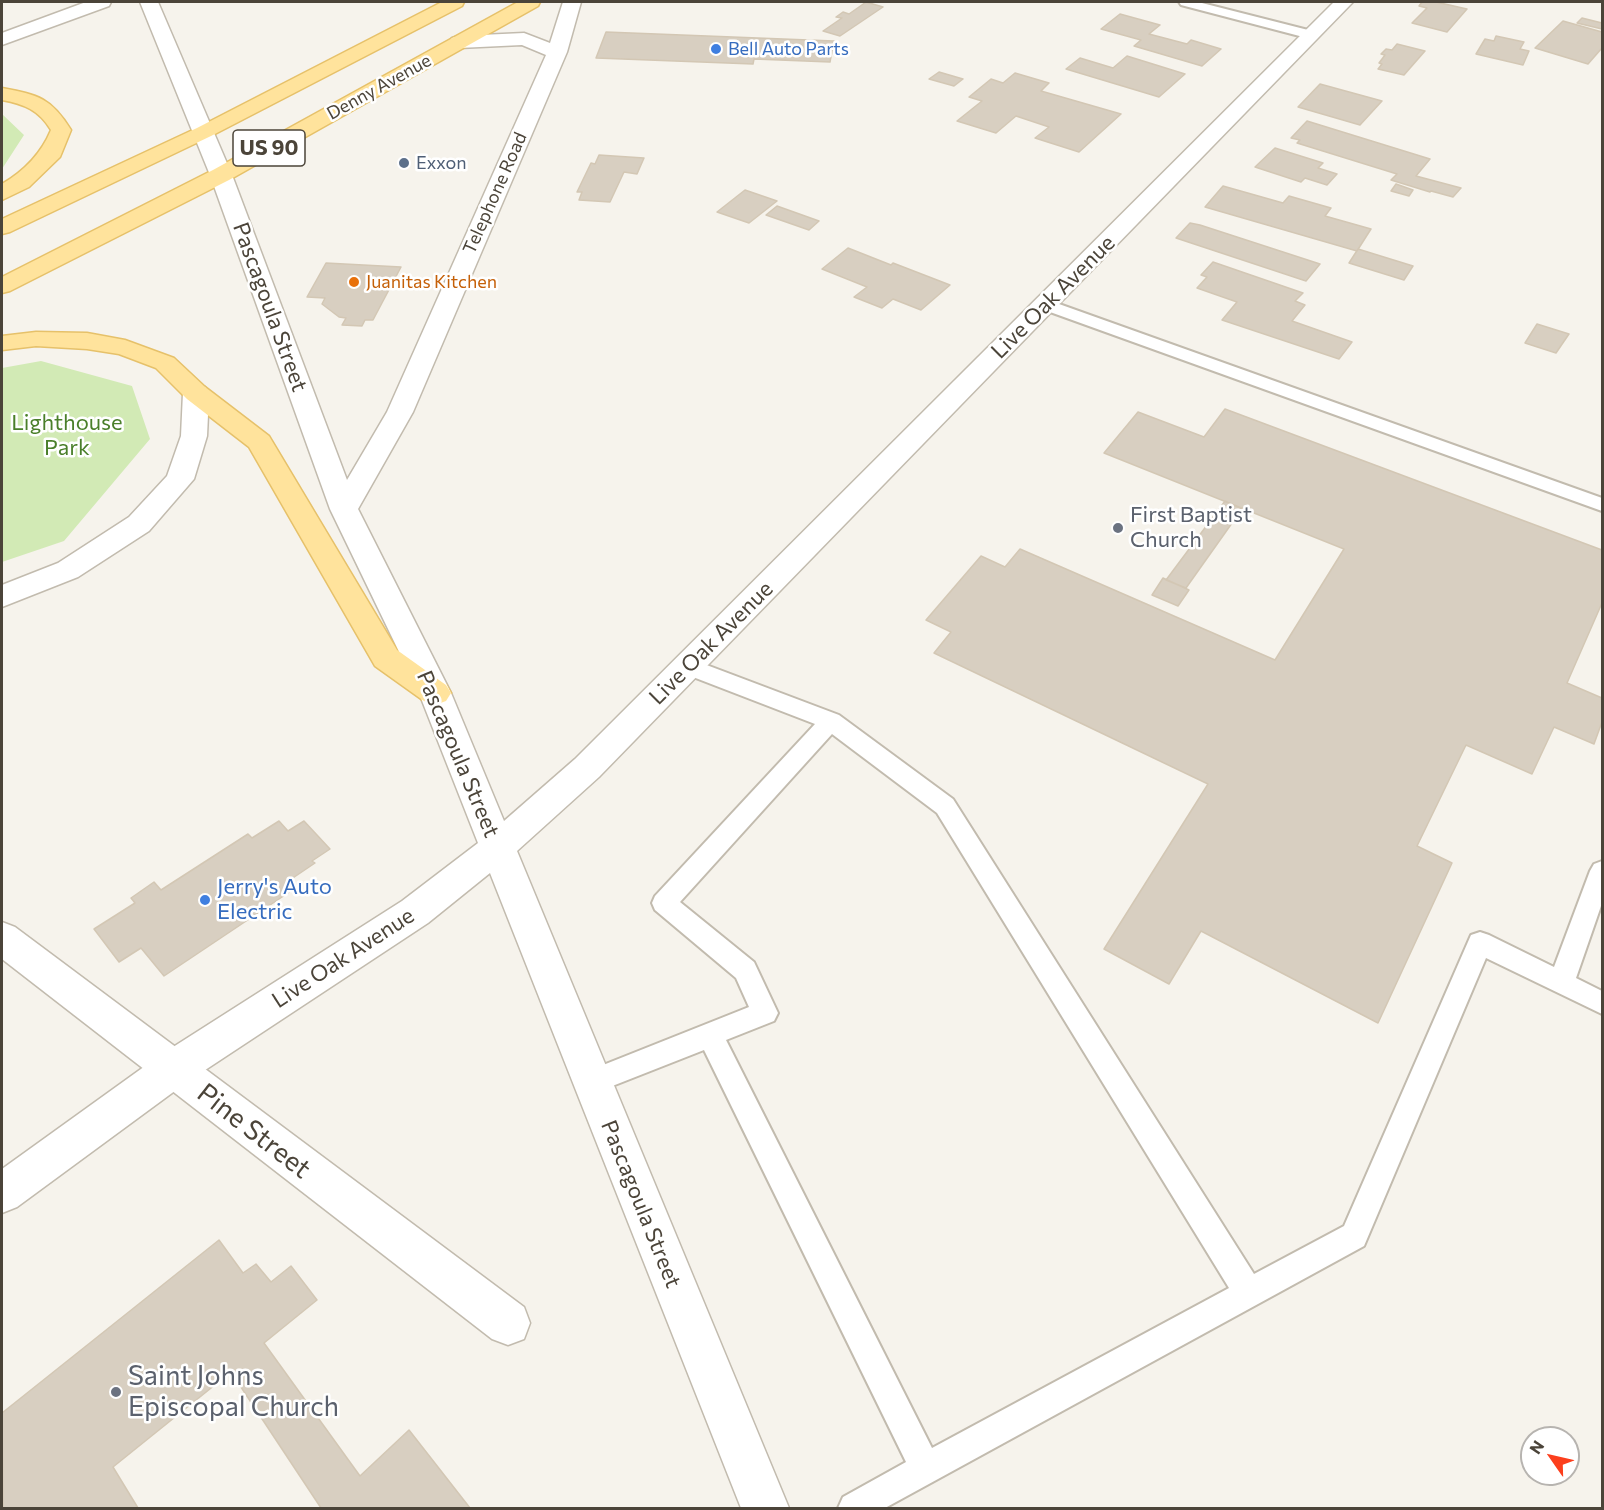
<!DOCTYPE html>
<style>
body{margin:0}
#map{position:relative;width:1604px;height:1510px;overflow:hidden;background:#f6f3ec;font-family:Commissioner,sans-serif}
canvas{display:block}
.frame{position:absolute;inset:0;border:3px solid #4b4439;pointer-events:none}
.north{position:absolute;left:1520px;top:1426px;width:60px;height:60px;box-sizing:border-box;background:#fff;border:2px solid #b7b4b0;border-radius:50%;rotate:304deg;font-size:16px;font-weight:700;line-height:24px;text-align:center;color:#4b4439}
.north::after{content:'';display:block;margin:auto;width:21px;height:27px;background:#fc3f1d;clip-path:polygon(50% 0,100% 100%,50% 72%,0 100%)}
</style>
<div id="map">
<canvas width="1604" height="1510"></canvas>
<div class="frame"></div>
<div class="north">N</div>
</div>
<script>
const context = document.querySelector('canvas').getContext('2d');
context.lineJoin = 'round';
function fill(path, color) {
  context.fillStyle = color;
  context.fill(path, 'evenodd');
}
function strokePath(path, color, width, dash) {
  context.strokeStyle = color;
  context.lineWidth = width;
  context.lineCap = dash ? 'butt' : 'round';
  context.setLineDash(dash || []);
  context.stroke(path);
}
function drawText(font, color, halo, rows, align = 'center') {
  context.font = font + ' Commissioner,sans-serif';
  context.lineWidth = 5;
  context.setLineDash([]);
  context.textBaseline = 'middle';
  context.strokeStyle = halo;
  context.fillStyle = color;
  for (const [text, x, y, turn = 0] of rows) {
    context.save();
    context.translate(x, y);
    context.rotate((+turn || 0) * Math.PI / 180);
    context.textAlign = isNaN(turn) ? turn : align;
    if (halo) context.strokeText(text, 0, 0);
    context.fillText(text, 0, 0);
    context.restore();
  }
}
fill(new Path2D(`
 M2,114l22,21 -22,34z
 M41,361l91,25 18,53 -86,102 -62,21v-194z`), '#d2eab5');
const building = new Path2D(`
 M866,2l17,5 -43,29 -17,-5 19,-13 -6,-1 7,-5 6,2z
 M1422,2h14l31,7 -20,23 -35,-9 15,-15 -8,-2z
 M1120,14l40,11 -11,9 38,10 4,-4 30,9 -19,17 -68,-20 7,-6 -40,-11z
 M1582,18l20,5v6l-25,-6z
 M1563,21l39,11v16l-14,16 -53,-16z
 M606,32l228,9 -4,21 -76,-3 -1,5 -157,-6z
 M1496,36l28,6 -4,7 9,2 -6,14 -47,-11 9,-15 9,2z
 M1397,44l28,7 -21,24 -26,-6 4,-5 -3,-1 6,-8 -4,-1 5,-5 6,1z
 M1127,56l58,18 -26,23 -93,-28 14,-11 33,10z
 M939,72l24,7 -9,7 -25,-7z
 M1015,73l34,10 -8,8 80,23 -42,38 -44,-14 14,-11 -33,-11 -20,17 -39,-12 25,-20 -13,-4 22,-18 12,4z
 M1320,84l62,17 -22,24 -62,-18z
 M1307,121l123,38 -14,17 45,12 -8,9 -22,-6 -1,1 -39,-12 6,-6 -100,-31 3,-3 -9,-2z
 M1275,148l48,15 -5,5 19,6 -10,11 -22,-7 -4,4 -46,-15z
 M599,155l45,3 -7,16 -13,-2 -14,30 -31,-2 3,-8h-5l14,-29 4,1z
 M1396,184l17,6 -4,6 -18,-5z
 M1223,186l60,17 6,-7 42,12 -6,8 46,13 -14,22 -152,-44z
 M745,190l32,11 -28,22 -32,-11z
 M777,206l42,15 -10,9 -43,-15z
 M1190,223l10,2 120,39 -14,17 -130,-43z
 M848,248l43,17 2,-2 57,22 -29,25 -28,-11 -11,9 -28,-11 13,-10 -45,-18z
 M1358,249l55,17 -9,14 -55,-17z
 M1213,262l90,31 -8,8 10,4 -13,16 60,21 -13,17 -117,-39 15,-18 -40,-14 10,-11 -6,-2z
 M326,263l75,4 -28,53h-8l-3,6 -20,-1 4,-7 -7,-1 -17,-13 3,-6 -18,-1z
 M1537,324l32,10 -13,19 -31,-10z
 M1225,409l377,141v53l-35,80 35,15v24l-8,22 -40,-17 -22,47 -66,-29 -49,101 35,17 -74,160 -177,-92 -32,53 -65,-35 104,-165 -274,-131 17,-21 -25,-12 55,-64 24,11 15,-18 255,111 69,-111 -240,-96 34,-41 66,25z
 M1225,501l17,8 -56,79 -20,-8z
 M1163,578l26,12 -11,16 -26,-11z
 M279,821l9,10 16,-10 26,28 -18,12 3,2 -28,19 7,7 -130,87 -23,-28 -22,14 -25,-33 41,-26 -4,-5 23,-16 7,8 87,-56 4,4z
 M219,1240l24,33 13,-9 15,18 20,-16 26,34 -53,43 96,133 49,-46 61,78h-149l-90,-136 -118,95 25,41h-135l-1,-95z`);
fill(building, '#d8cfc1');
strokePath(building, '#d3c7b4', 1.5);
const service = new Path2D(`
 M1179,2h19l118,30 2,3 -7,4 -130,-34z
 M1045,299l557,199v13l-563,-203 -2,-4z
 M688,658l151,57 114,84 301,475 90,-48 127,-291 9,-3 9,3 65,32 36,-96 4,-7 8,-3v42l-26,75 26,13v23l-116,-56 -122,288 -479,262h-47l5,-11 63,-35 -202,-412 -112,44 -9,-3 -4,-9 4,-9 166,-66 -13,-29 -81,-68 -3,-7 3,-7 160,-172 -135,-52 -3,-6 3,-6zM832,734l105,79 292,475 -297,160 -206,-408 48,-19 4,-8 -24,-51 -74,-60z`);
const minor = new Path2D(`
 M2,922l13,5 509,380 6,16 -6,16 -16,6 -16,-6 -490,-380z`);
const tertiary = new Path2D(`
 M86,2h25l-2,4 -107,39v-12z
 M140,2h18l74,173 115,305 40,-68 159,-357 -24,-10 -63,3 -7,-2 -3,-4 3,-4 7,-2 65,-3 26,10 13,-41h18l-14,50 -154,360 -55,97 93,184 53,128 71,-62 759,-757h19l-754,775 -82,74 272,657h-48l-251,-635 -62,50 -241,159 -170,125 -15,6v-44l157,-113 243,-155 76,-58 -59,-150 -89,-184 -120,-334z
 M196,385l9,2 4,6 -2,43 -13,43 -45,52 -71,46 -76,30v-22l56,-22 71,-46 38,-41 14,-40 2,-43 4,-6z`);
const primary = new Path2D(`
 M442,2h22l-2,4 -251,130 -201,96 -8,2v-15l195,-91z
 M518,2h22l-2,4 -309,174 -219,111 -8,2v-16l211,-107z
 M2,88c37,7 49,10 69,42l-11,27 -31,30 -27,13v-16c22,-13 39,-30 49,-54 -12,-20 -27,-26 -49,-30z
 M36,332l51,1 38,7 49,18 31,29 64,49 128,214 49,35 5,8 -5,8 -11,4 -11,-4 -49,-35 -126,-219 -62,-48 -31,-31 -37,-14 -32,-5 -51,-3 -34,4v-14z`);
strokePath(service, '#c2bbae', 4);
strokePath(minor, '#c2bbae', 3);
strokePath(tertiary, '#c2bbae', 3);
strokePath(primary, '#e6c16a', 3);
fill(service, '#fff');
fill(minor, '#fff');
fill(tertiary, '#fff');
fill(primary, '#ffe39c');
for (const [x, y, r, color] of [
 [716,49,6,"#3f7fe0"],
 [404,163,6,"#5c6f8a"],
 [354,282,6,"#e8710a"],
 [1118,528,6,"#6b7280"],
 [205,900,6,"#3f7fe0"],
 [116,1392,6,"#6b7280"]
]) {
  const dot = new Path2D();
  dot.arc(x, y, r, 0, 2 * Math.PI);
  context.fillStyle = color;
  context.fill(dot);
  strokePath(dot, '#fff', 2);
}
drawText('18px', '#366cbe', '#fff', [
 ["Bell Auto Parts",728,49]
], 'left');
drawText('18px', '#4b4439', '#fff', [
 ["Denny Avenue",379,87,-29],
 ["Telephone Road",495,193,-66]
]);
drawText('18px', '#4e5e75', '#fff', [
 ["Exxon",416,163]
], 'left');
drawText('18px', '#c56008', '#fff', [
 ["Juanitas Kitchen",366,282]
], 'left');
for (const [x, y, w] of [
 [269,148,72]
]) {
  const box = new Path2D();
  box.roundRect(x - w / 2, y - 18, w, 36, 4.5);
  context.fillStyle = '#fff';
  context.fill(box);
  strokePath(box, '#4b4439', 1.5);
}
drawText('bold 21px', '#4b4439', null, [
 ["US 90",269,148]
]);
drawText('22px', '#4b4439', '#fff', [
 ["Live Oak Avenue",1053,297,-45],
 ["Pascagoula Street",270,307,70],
 ["Live Oak Avenue",711,643,-45],
 ["Pascagoula Street",458,754,67],
 ["Live Oak Avenue",343,958,-33],
 ["Pascagoula Street",641,1204,68]
]);
drawText('22px', '#4a7f2a', '#fff', [
 ["Lighthouse",67,423],
 ["Park",67,448]
]);
drawText('22px', '#5b616d', '#fff', [
 ["First Baptist",1130,515],
 ["Church",1130,540]
], 'left');
drawText('22px', '#366cbe', '#fff', [
 ["Jerry's Auto",217,887],
 ["Electric",217,912]
], 'left');
drawText('27px', '#4b4439', '#fff', [
 ["Pine Street",254,1131,38]
]);
drawText('27px', '#5b616d', '#fff', [
 ["Saint Johns",128,1376],
 ["Episcopal Church",128,1407]
], 'left');
</script>
